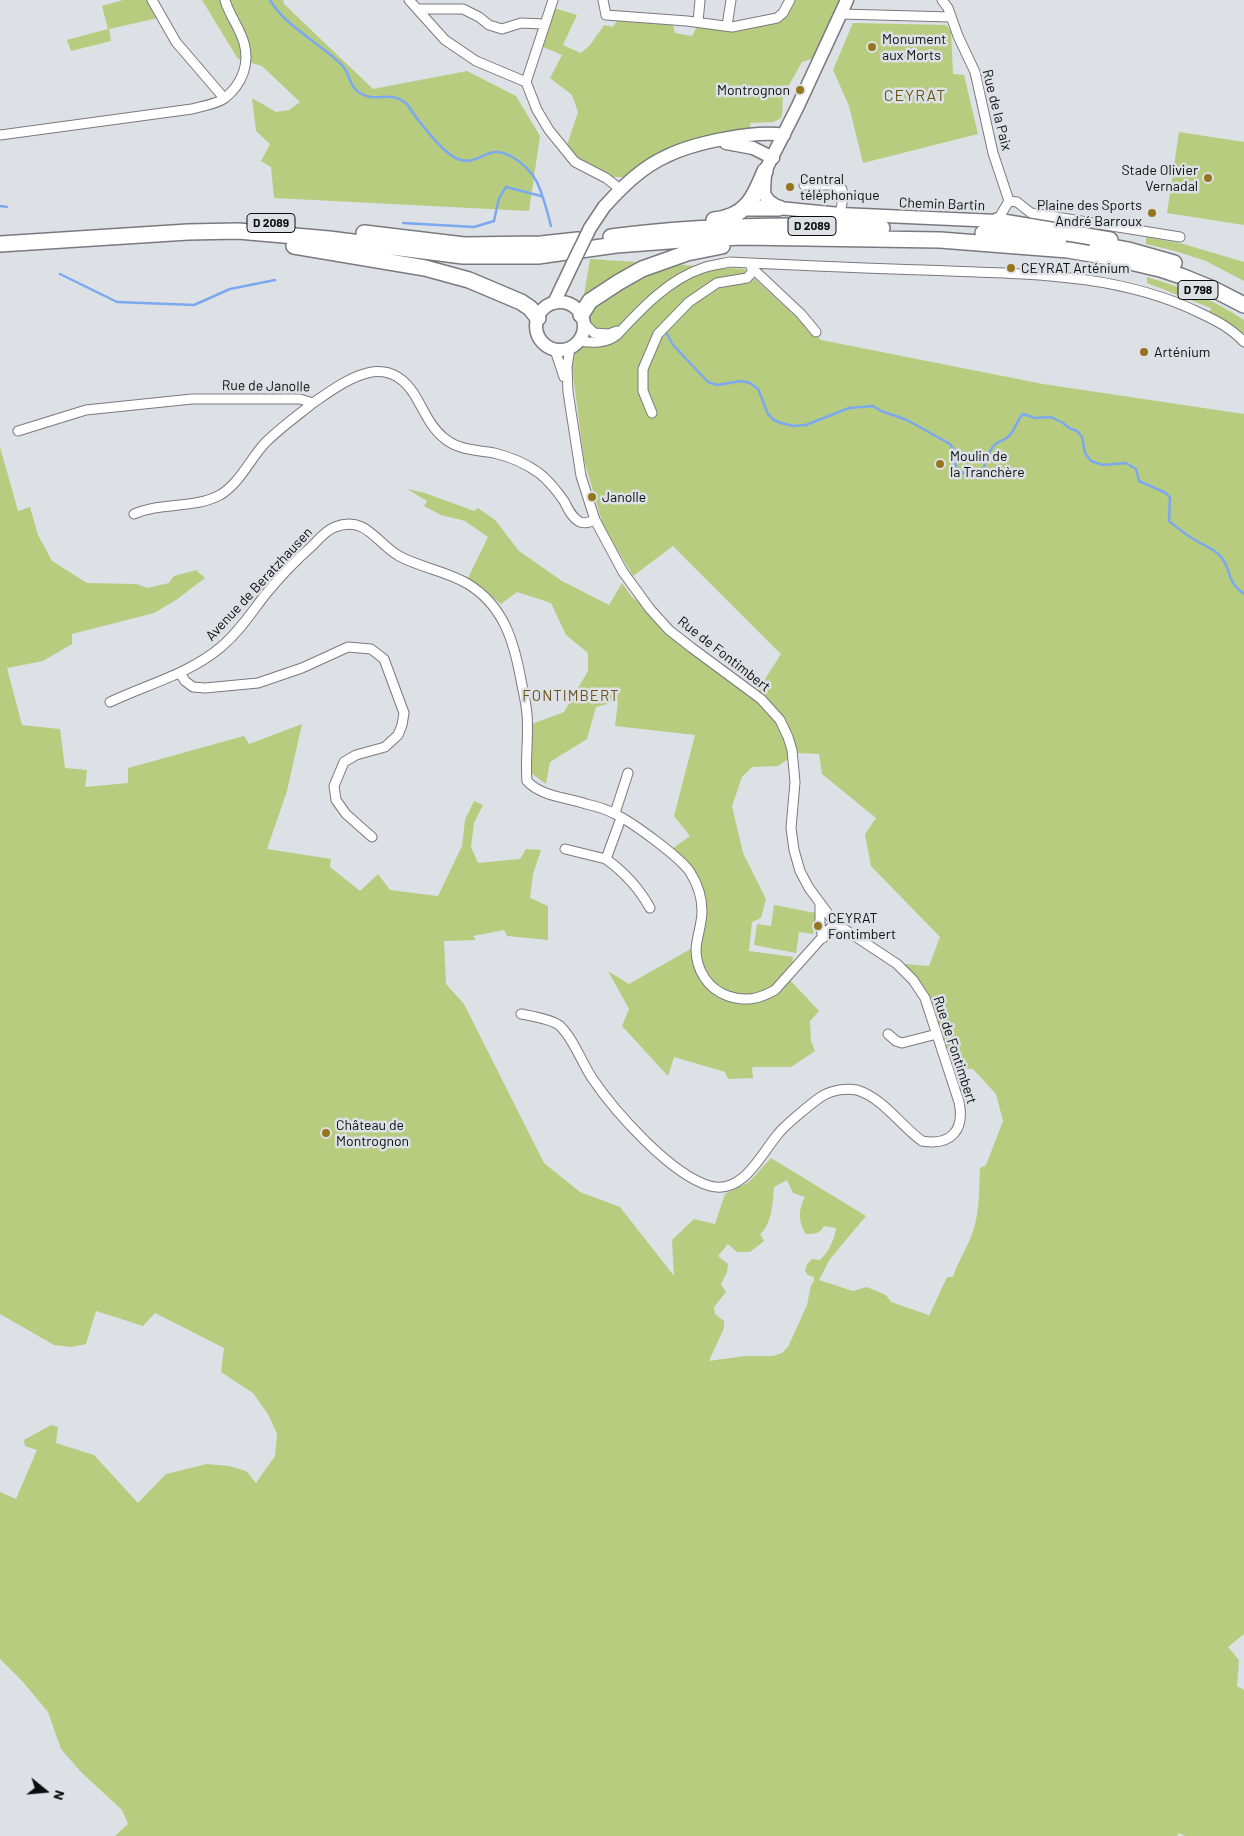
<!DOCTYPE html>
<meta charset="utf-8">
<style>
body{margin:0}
#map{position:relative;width:1244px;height:1836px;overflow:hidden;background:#dde0e5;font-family:Barlow,sans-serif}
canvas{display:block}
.north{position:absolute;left:20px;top:1766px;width:50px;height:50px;-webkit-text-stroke:4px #dde0e5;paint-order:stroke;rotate:107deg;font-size:14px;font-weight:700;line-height:20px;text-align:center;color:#0c0d0e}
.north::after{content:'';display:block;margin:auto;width:18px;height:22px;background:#0c0d0e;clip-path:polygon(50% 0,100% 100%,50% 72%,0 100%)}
</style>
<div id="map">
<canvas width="1244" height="1836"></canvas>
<div class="north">N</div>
</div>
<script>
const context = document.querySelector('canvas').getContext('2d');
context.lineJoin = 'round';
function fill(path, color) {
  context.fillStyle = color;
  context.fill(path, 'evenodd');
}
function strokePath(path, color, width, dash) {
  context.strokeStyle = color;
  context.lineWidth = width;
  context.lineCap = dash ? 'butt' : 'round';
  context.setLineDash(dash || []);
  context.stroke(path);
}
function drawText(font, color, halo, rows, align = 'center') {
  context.font = font + ' Barlow,sans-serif';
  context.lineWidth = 5;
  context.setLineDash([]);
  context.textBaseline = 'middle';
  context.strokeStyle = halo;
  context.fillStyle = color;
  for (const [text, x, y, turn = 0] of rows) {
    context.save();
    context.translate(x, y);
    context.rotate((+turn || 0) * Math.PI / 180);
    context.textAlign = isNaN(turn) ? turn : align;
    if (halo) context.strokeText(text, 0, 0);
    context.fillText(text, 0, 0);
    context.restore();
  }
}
fill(new Path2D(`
 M123,0h26l9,18 -49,11 2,12 -40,10 -4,-11 41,-11 -6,-23z
 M202,0h81l1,4 89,85 94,-18 49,25 24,40 -11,75 -255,-13 -3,-31 -10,-6 9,-17 -14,-13 -4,-33 24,14 13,-2 11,-8 -38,-36 -24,-7z
 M793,0h49l-28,58 -12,4 -19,34 -1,20 -2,3 -7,3 -23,1 1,9 -49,8 -76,37h-13l-33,-18 -13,-14 11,-33 -6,-17 -22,-17 12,-23 -21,-9 13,-38 23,7 -14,30 18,8 9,-8 14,-20 9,2 5,-8 54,3 3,11 17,3 6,-12 34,6 49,-9z
 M853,23l93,2 5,6 2,43 11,1 14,59 -115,29 -14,-57 -16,-36z
 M1179,132l65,10v83l-77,-12z
 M1146,237l37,7 61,18v19l-38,-20 -31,-10 -29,-7z
 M590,259l154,10 77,71 222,44 201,30v1220l-16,13 11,13 -2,26 7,4v146h-59l-6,-3 -2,3h-1062l13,-12 -6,-14 -41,-38 -20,-23 -13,-37 -25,-30 -23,-23v-167l16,7 21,-49 -12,-4 -1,-6 27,-15 7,2 -2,16 38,12 44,48 28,-29 41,-10 22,2 17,5 10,12 19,-27 2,-22 -9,-20 -15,-21 -32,-21 3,-24 -69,-35 -12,13 -47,-15 -10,33 -14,3 -18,-2 -54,-31v-867l18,64 12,-4 8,28 14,26 35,22 49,1 12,4 21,-5 5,-7 22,-6 9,8 -29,22 -22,13 -82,21v10l-29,17 -36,7 15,57 38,4 5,39 22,2 -2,17 43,-4v-15l116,-32 5,8 53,-20 -15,67 -20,58 64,10 -1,8 30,24 18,-17 12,16 48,6 24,-50 3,-26 9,-19 9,4 -9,18 -3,24 7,16 42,-4 6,-10 15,1 -8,24 -3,24 18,8v34l-41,-4 -3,-6 -31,6 3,4 -32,1 2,43 18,20 80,159 36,29 40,15 54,69 -2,-36 22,-21 21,5 10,-30 24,-12 22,-24 95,58 -36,43 -11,21 34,11 14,-4 19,8 5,7 35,12 3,2 18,-39h6c5,-16 15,-30 20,-46 7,-20 6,-42 7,-63l6,-3 17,-44 -7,-27 -23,-25 -18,-1 -27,-72 -25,-32 26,2 11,-29 -69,-71 -6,-32 11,-16 -54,-44 -3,-20 -22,-1 -19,13 -26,1 -10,10 -10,29 11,47 23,46 -5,19 -9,4 -3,29 44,6 -3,23 29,31 -9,10 1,20 4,10 -24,16h-39l1,11 -25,1 -3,-7 -51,-15 -6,19 -46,-50 7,-17 -21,-38 21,13 65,-37 5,-61 -27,-37 18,-13 -16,-20 21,-81 -80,-9 3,-25 -22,6 -9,32 -37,23 -4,22 -16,-12 2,-48 32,-12 24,-41v-18l-22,-18 -15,-32 -34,-11 -16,12 -33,-26 20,-41 -23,-16 -24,-6 -17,-9 3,-5 -20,-12 18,4 49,18 4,-3 17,12 24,31 43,30 47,24 13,-22 10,14 126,93 23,-36 -108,-108 -40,30 -30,-51 -19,-65 -12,-93zM787,1180l6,13 12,4c-7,12 -7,26 1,37 8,0 14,0 18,-8l12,2c-1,11 -8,25 -16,32l-8,-1 -5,5 -2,7 3,4 6,2v4l-3,4 -4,20 -19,42 -6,6 -9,3h-28l-36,5 15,-33v-7l-9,-7 -1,-7 12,-15 -5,-8 6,-12 1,-8 -10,-8 10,-12 9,8h13l14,-11 -4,-7c12,-9 13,-33 14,-47z
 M1147,277c35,10 67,23 97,43v14l-35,-20 2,-6 -64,-25z
 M774,905l42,8 -3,21 -14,-2 -3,21 -42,-8 3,-21 14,2z`), '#b8cc7f');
strokePath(new Path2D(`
 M270,0c17,28 49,42 72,65 8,8 7,22 18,28 18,11 28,-4 47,11 9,14 36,50 51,55 15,6 23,-5 37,-7 16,-1 35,17 42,30 5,11 11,32 14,44
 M0,206l7,1
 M403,223l71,4 20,-6 5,-23 7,-11 35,9
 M60,274l57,28 77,3 36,-16 45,-9
 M667,334l6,11 35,37 9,3 24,-4 9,2 8,6 10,25 6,6 7,3 12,3 13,-1 43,-17 24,-2 8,5 26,9 43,24 4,6 2,17 11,9h12c7,-9 7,-19 13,-28 4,-7 10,-6 16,-11 6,-5 9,-17 15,-23l12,4 16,-1 12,6 6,5 8,3 5,6 3,16 6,8 12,4 23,-2 10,6 3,12 27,12 4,5 -1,23c9,7 17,14 26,19 8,5 18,8 24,15 14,13 5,25 25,39`), '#7ca8f0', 2.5);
const street = new Path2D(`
 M152,0l24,42 48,56
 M409,0l36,40 31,21 50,21 11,28 12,20 26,32 31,16 14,11
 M603,0l3,15 81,6 45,6 45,-9 6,-5 7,-13
 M942,0l6,8 10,28 17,36 18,81 16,48
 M418,9h45l16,8 10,8 13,4 19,-6 23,1
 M841,14l110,3
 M698,22l2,-22
 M727,26l4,-26
 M526,82l27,-82
 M0,135l192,-26c11,-3 25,-5 33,-11 17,-14 25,-34 19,-55 -4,-15 -15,-28 -19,-43
 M804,185h30l8,4 1,9 -3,16
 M1009,201l8,1 14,11 149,24
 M997,221l12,-20
 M751,267l50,47 15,18
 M584,323l10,10 15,1 8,-3
 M579,341c14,2 26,3 38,-6 24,-26 52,-56 86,-67 9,-3 18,-4 27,-6 64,3 129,6 193,8 93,4 192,1 277,43 17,8 31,15 44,29
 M555,350l9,27
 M652,413l-9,-22v-22l15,-35 31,-32 28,-19 30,-5 7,-8
 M18,431l68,-21 106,-11h108l13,4c31,-21 72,-54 101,-9 9,14 16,33 30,44 14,12 32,12 50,15 17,4 31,10 45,20 9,7 18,18 25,28 4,8 8,17 16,21 5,2 10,0 15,-2
 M134,514c27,-12 60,-5 86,-19 20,-12 30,-36 45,-52 15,-15 32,-27 48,-40
 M180,673l5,8 8,6 12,1 53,-5 44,-15 46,-21 23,2 13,10 20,54 -2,12 -4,10 -13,12 -29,8 -12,7 -10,24 2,14 10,14 26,23
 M110,702c38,-18 79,-28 111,-55 18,-15 30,-34 44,-52 14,-17 30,-34 47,-49 6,-6 14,-16 23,-19 31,-12 41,16 64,29 22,12 48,15 69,28 36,22 46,58 53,96 2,11 5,22 6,34 2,22 -2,45 0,67 15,16 39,16 59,23 9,2 20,5 29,10 17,8 65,43 75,58 7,11 12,26 12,39 0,13 -5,25 -6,38 0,21 12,40 32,47 18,6 31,3 47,-6l60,-67
 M615,813l13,-40
 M565,849l41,10 15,-41
 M606,859c18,13 33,29 44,49
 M820,904v21l3,13
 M521,1014c10,2 31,5 39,12 13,12 22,37 32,52 23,34 79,97 118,108 33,9 51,-32 68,-52 6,-8 37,-34 46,-39 9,-5 22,-7 33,-5 26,8 44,36 65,51 29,5 43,-11 37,-39l-34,-104 -12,-18 -16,-16 -62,-41 -26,-35 -9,-17 -6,-21 -3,-22 4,-46 -3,-32 -4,-13 -8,-17 -19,-21 -69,-51 -23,-18 -19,-21 -27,-37 -28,-52 -14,-44 -13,-84 -1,-25 3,-19
 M888,1034l8,7 6,2 35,-9`);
const secondary = new Path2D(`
 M847,0l-50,108 -32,63 -1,23 5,7 10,7 61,6 157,7
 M726,143l27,5 20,10
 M604,207c18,-20 38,-40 63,-51 26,-13 88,-26 117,-21
 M536 326a24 24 0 1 1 48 0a24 24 0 1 1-48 0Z
 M554,303l19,-40`);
const highway = new Path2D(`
 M745,208h34
 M714,220c32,-3 40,-22 51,-49
 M997,221l113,19
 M364,233l100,12 77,-1 37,-4
 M983,233l76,6
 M611,237c90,-12 180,-13 271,-9
 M0,244l188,-12 50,-1 91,8 134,17h75l78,-11 66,-5 59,-3 199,3 128,10 41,7 51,12 21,7 32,13 31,16
 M1097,244l31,6 46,13
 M294,246l131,22 44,12 52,22 9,6 8,10
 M581,315l9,-14 29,-19 23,-13 45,-16 35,-7`);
strokePath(street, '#787a7f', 11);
strokePath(secondary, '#787a7f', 15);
strokePath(highway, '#787a7f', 18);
strokePath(street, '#fff', 9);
strokePath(secondary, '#fff', 12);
strokePath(highway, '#fff', 15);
const secondaryBridge = new Path2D(`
 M573,263l17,-35 14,-21`);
strokePath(secondaryBridge, '#787a7f', 15, []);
strokePath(secondaryBridge, '#fff', 12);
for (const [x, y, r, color] of [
 [872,47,5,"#95761e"],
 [800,90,5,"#95761e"],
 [1208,178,5,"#95761e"],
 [790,187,5,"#95761e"],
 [1152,213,5,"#95761e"],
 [1011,268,5,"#95761e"],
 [1144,352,5,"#95761e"],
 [940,464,5,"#95761e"],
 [592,497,5,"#95761e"],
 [818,926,5,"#95761e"],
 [326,1133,5,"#95761e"]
]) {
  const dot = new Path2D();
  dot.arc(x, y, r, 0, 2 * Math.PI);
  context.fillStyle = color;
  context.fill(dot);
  strokePath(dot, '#dde0e5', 2);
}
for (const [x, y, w] of [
 [271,223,48],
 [812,226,48],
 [1198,290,40]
]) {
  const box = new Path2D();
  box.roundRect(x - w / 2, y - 9.5, w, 19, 4);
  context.fillStyle = '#dde0e5';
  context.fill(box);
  strokePath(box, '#0c0d0e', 1);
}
drawText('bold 12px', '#0c0d0e', null, [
 ["D 2089",271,223],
 ["D 2089",812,226],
 ["D 798",1198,290]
]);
drawText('14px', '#0c0d0e', '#dde0e5', [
 ["Monument",882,39],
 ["aux Morts",882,55],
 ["Montrognon",790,90,"right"],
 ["Stade Olivier",1198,170,"right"],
 ["Vernadal",1198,186,"right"],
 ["Central",800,179],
 ["téléphonique",800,195],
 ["Plaine des Sports",1142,205,"right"],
 ["André Barroux",1142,221,"right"],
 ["CEYRAT Arténium",1021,268],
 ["Arténium",1154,352],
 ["Moulin de",950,456],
 ["la Tranchère",950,472],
 ["Janolle",602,497],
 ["CEYRAT",828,918],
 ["Fontimbert",828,934],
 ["Château de",336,1125],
 ["Montrognon",336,1141]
], 'left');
drawText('14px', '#0c0d0e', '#dde0e5', [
 ["Rue de la Paix",997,110,76],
 ["Chemin Bartin",942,204,2],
 ["Rue de Janolle",266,386,1],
 ["Avenue de Beratzhausen",259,584,-47],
 ["Rue de Fontimbert",724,654,38],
 ["Rue de Fontimbert",955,1050,72]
]);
context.letterSpacing = '1px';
drawText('15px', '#695419', '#dde0e5', [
 ["FONTIMBERT",571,696]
]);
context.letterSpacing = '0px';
context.letterSpacing = '1px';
drawText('16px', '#695419', '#dde0e5', [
 ["CEYRAT",915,96]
]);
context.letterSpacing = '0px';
</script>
